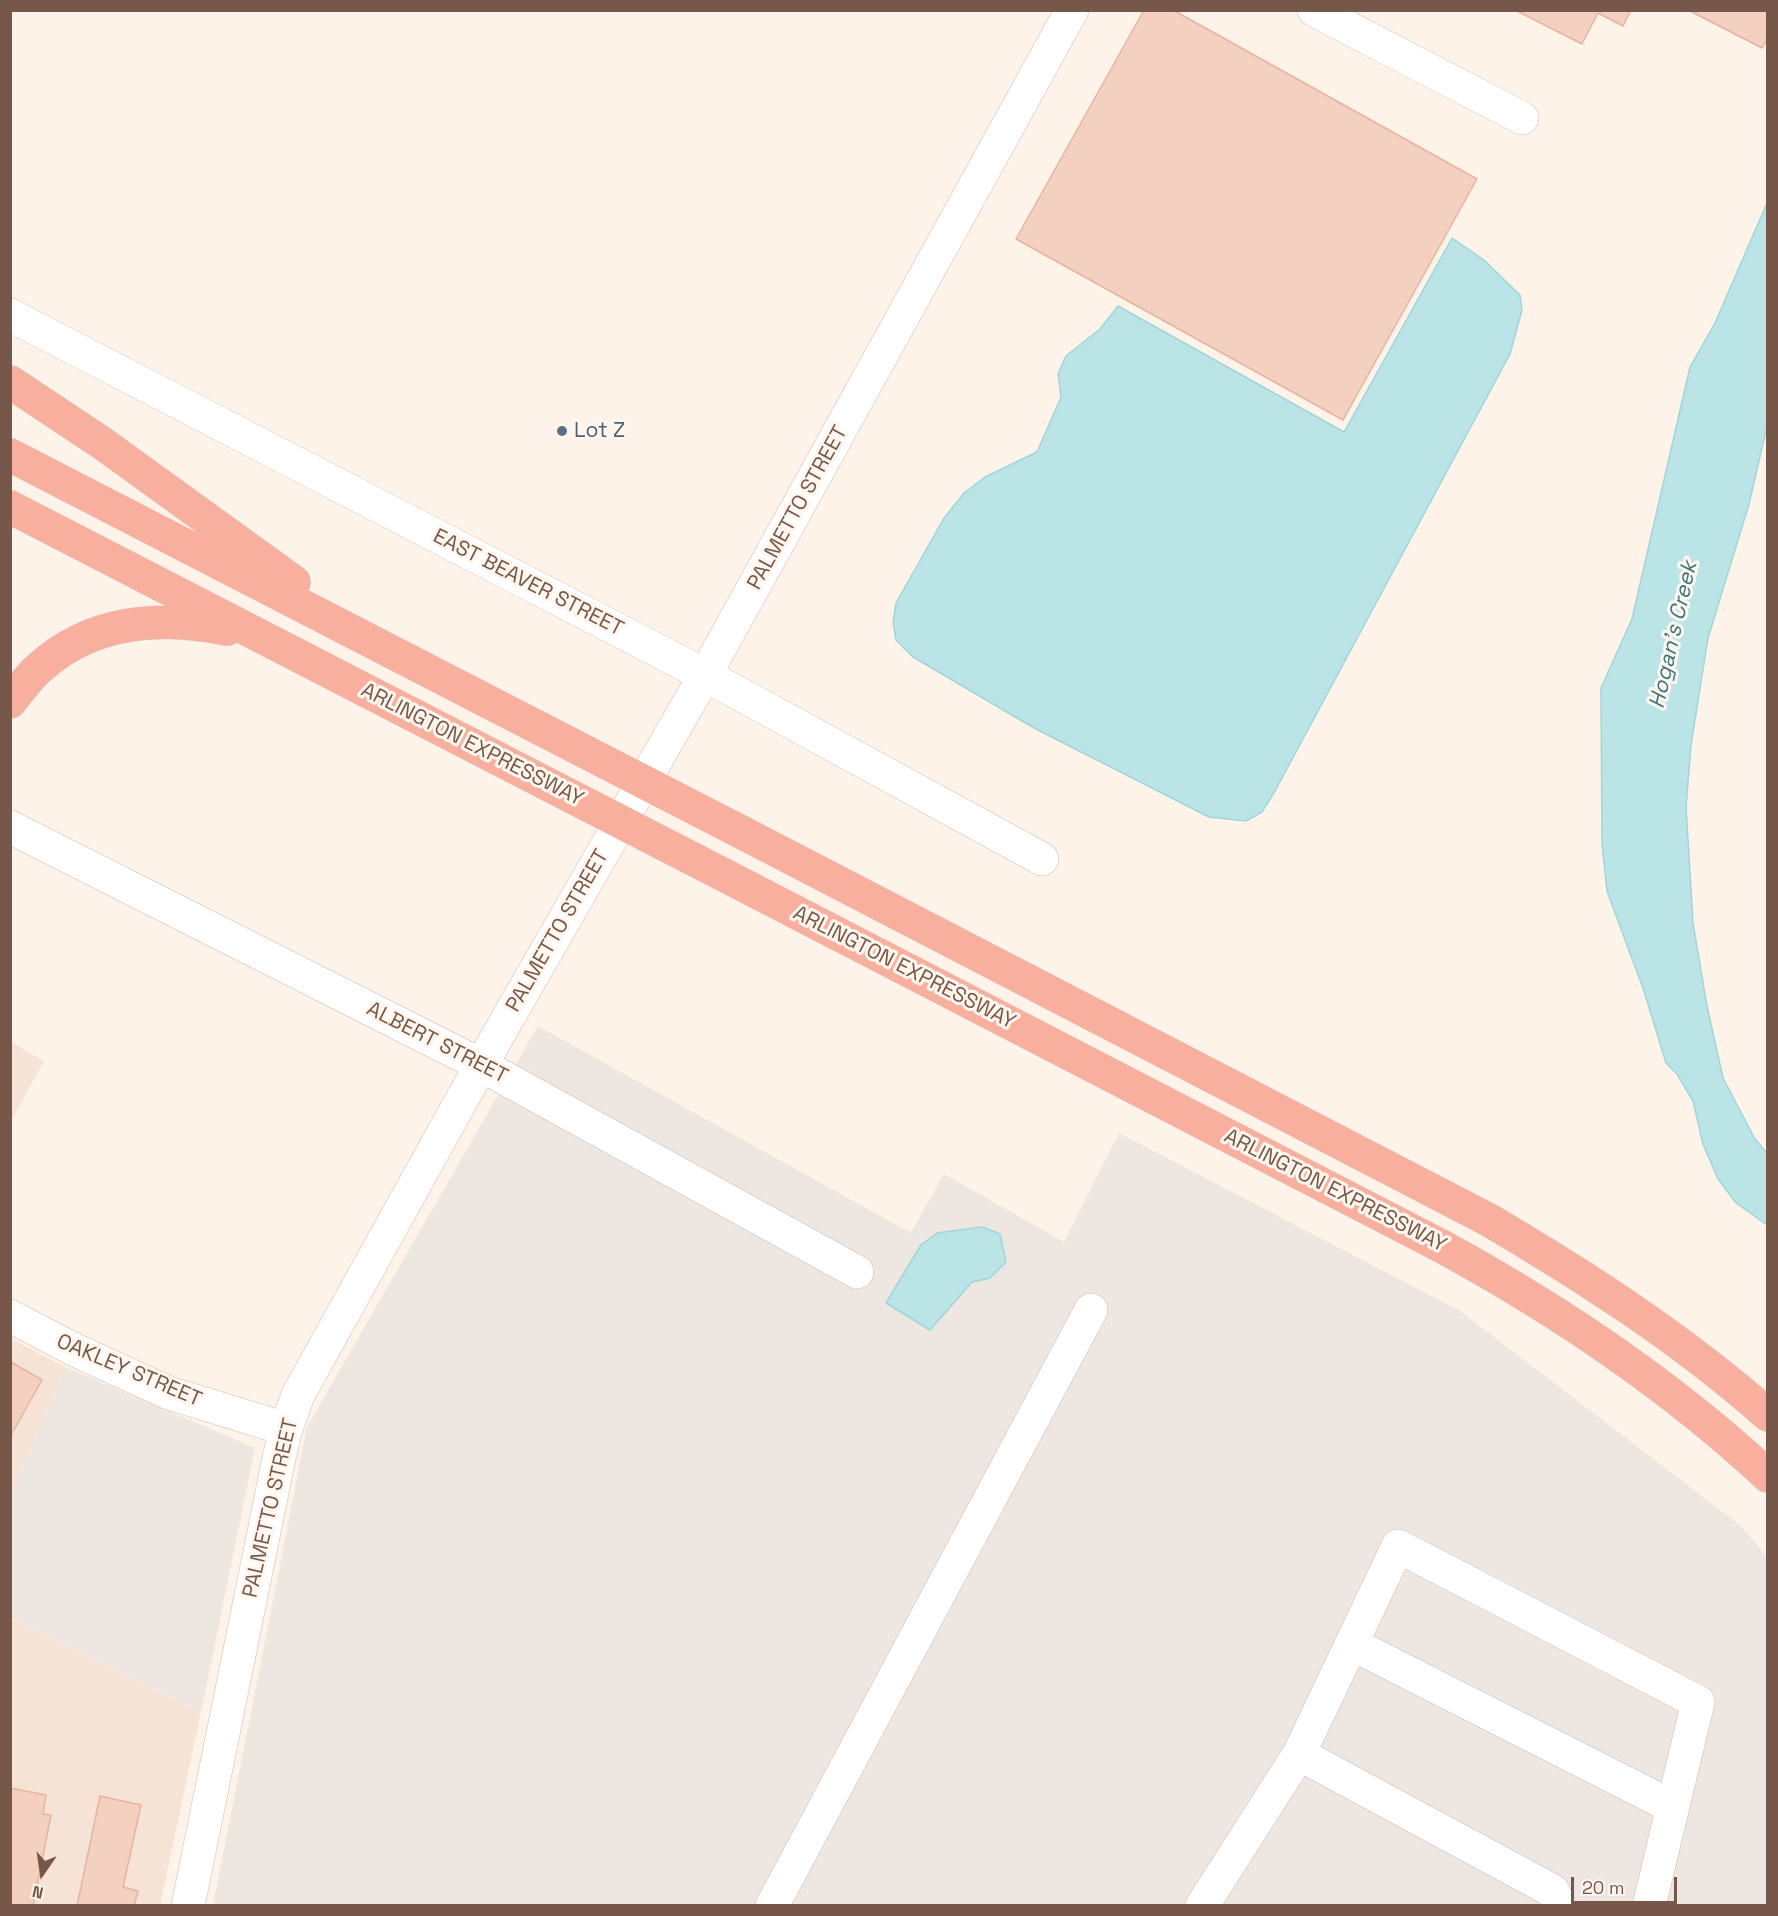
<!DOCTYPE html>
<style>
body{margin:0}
#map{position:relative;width:1778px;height:1916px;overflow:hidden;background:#fdf3e8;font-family:"Space Grotesk",sans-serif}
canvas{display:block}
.frame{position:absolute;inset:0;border:12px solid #78574b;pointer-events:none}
.north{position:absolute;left:12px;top:1844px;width:60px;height:60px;-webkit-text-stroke:4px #fff7ee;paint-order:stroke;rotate:193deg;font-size:16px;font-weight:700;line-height:24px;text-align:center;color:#78574b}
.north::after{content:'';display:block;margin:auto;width:21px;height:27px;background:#78574b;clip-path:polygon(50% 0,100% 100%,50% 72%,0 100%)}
.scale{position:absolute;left:1571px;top:1877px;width:106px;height:27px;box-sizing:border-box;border:3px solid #78574b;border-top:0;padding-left:8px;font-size:18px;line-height:21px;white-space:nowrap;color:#78574b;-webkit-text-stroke:4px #fff7ee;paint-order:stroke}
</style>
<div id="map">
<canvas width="1778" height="1916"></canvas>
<div class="frame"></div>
<div class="north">N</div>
<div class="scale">20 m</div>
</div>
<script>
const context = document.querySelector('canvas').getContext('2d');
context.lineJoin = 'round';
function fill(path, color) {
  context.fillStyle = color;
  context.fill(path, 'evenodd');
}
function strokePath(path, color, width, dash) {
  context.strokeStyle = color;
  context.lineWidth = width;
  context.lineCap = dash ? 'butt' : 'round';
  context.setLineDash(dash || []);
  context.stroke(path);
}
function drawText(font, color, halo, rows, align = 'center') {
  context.font = font + ' "Space Grotesk",sans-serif';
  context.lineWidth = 6;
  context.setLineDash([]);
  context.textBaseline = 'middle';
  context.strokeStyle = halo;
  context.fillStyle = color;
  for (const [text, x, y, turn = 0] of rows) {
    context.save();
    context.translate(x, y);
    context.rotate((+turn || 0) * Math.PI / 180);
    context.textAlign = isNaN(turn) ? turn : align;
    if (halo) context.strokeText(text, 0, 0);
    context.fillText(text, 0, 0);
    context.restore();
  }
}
fill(new Path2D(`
 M11,1042l33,19 -33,60z
 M11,1339l54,28 -54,125z
 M10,1618l191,94 -41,193h-149z`), '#f5e4d6');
fill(new Path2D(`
 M538,1026l373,207 33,-59 120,68 55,-109 341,178 281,215 26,31v348l-1554,1 94,-479z
 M65,1367l190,81 -54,264 -190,-94v-126z`), '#ede6e1');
const water = new Path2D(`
 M1767,203v223l-18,78 -41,134 -17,107 -5,62 7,116 14,83 16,72 32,61 12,14v72l-31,-22 -18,-24 -15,-35 -10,-43 -16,-27 -11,-11 -22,-72 -37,-100 -5,-48 -1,-155 31,-69 58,-252 25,-44z
 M1452,238l32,22 36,35 2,15 -12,44 -235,437 -13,21 -16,9 -37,-4 -175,-89 -121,-71 -17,-17 -3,-18 3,-19 48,-85 20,-25 21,-16 52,-25 24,-55 -3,-23 8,-18 34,-27 18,-23 226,126z
 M982,1227l18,7 6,28 -16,16 -18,4 -42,48 -44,-27 35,-58 16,-12z`);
fill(water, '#bbe4e7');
strokePath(water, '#a1d5d9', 1.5);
const building = new Path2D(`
 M1144,10h29l304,169 -134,241 -327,-181z
 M1515,10h116l-8,16 -25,-13 -16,31z
 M1688,10h80v28l-6,10z
 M11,1362l31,18 -32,57v-73z
 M10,1788l36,7 -3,19 8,1 -18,91h-23z
 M100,1796l41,9 -18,82 15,4 -4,15h-57z`);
fill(building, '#f3d0bf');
strokePath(building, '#e6b49f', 1.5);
const minor = new Path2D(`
 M1314,10l208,108
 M10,315l695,360 337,184
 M10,827l471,238 376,207
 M10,1316l65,34 94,43 117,36
 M1352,1644l321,163
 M1299,1754l254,137 7,15
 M188,1906l91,-448 7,-29 12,-34 183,-330 224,-390 367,-665
 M772,1906l319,-596
 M1202,1906l97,-152 99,-208 300,156 -49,204`);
const highway = new Path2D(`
 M10,382l92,61 192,139
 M10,455l531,274
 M10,507l510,263
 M10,702c9,-11 17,-23 27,-32 53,-50 123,-55 190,-41
 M743,833l746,387c98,58 193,119 279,195
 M722,874l721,373c117,64 227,138 325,229`);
strokePath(minor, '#d2bcaf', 34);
strokePath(highway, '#d9d0cd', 34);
strokePath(minor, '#fff', 33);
strokePath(highway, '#f8af9e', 33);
const highwayBridge = new Path2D(`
 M541,729l202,104
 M520,770l202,104`);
strokePath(highwayBridge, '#d9d0cd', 34, []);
strokePath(highwayBridge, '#f8af9e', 33);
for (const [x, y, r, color] of [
 [562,431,6,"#5c6f8a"]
]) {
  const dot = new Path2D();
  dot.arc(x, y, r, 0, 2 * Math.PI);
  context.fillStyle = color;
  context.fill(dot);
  strokePath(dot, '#fff7ee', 2);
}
drawText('21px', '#4e5e75', '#fff7ee', [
 ["Lot Z",574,431]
], 'left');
drawText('21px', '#78574b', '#fff7ee', [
 ["PALMETTO STREET",798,508,-61],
 ["EAST BEAVER STREET",528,583,27],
 ["ARLINGTON EXPRESSWAY",472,745,27],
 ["PALMETTO STREET",558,931,-60],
 ["ARLINGTON EXPRESSWAY",904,968,27],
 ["ALBERT STREET",437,1043,27],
 ["ARLINGTON EXPRESSWAY",1335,1191,27],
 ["OAKLEY STREET",129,1371,23],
 ["PALMETTO STREET",271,1508,-77]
]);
drawText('italic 22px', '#3d777d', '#fff7ee', [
 ["Hogan's Creek",1674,635,-77]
]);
</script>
